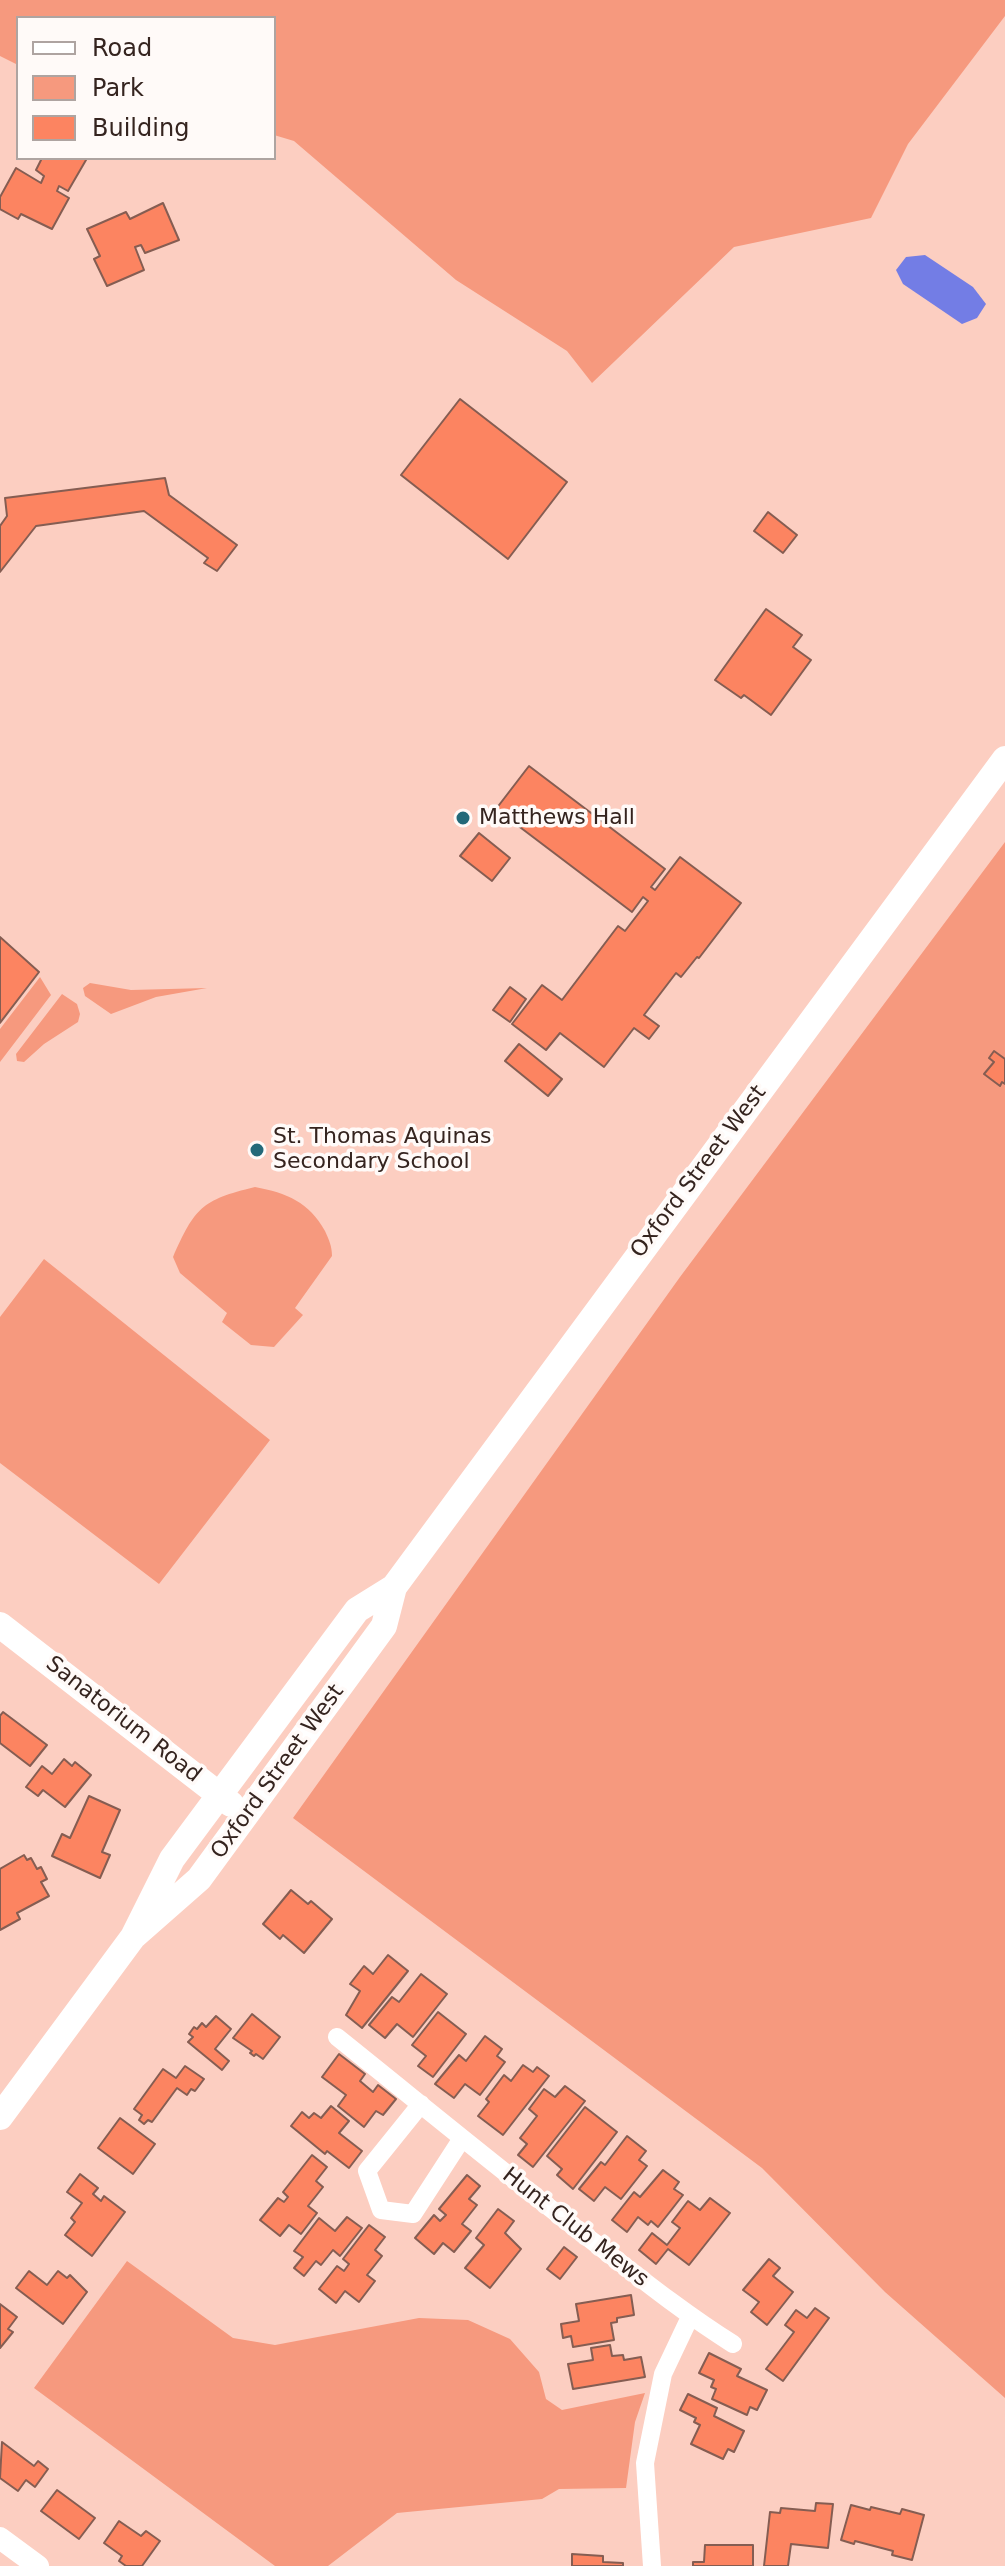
<!DOCTYPE html>
<style>
body{margin:0}
#map{position:relative;width:1005px;height:2566px;overflow:hidden;background:#fccec1;font-family:"DejaVu Sans",sans-serif}
canvas{display:block}
.legend{position:absolute;left:16px;top:16px;width:260px;height:144px;box-sizing:border-box;background:#fffaf8;border:2px solid #aea4a1;margin:0;padding:10px 14px;list-style:none;font-size:24px;color:#35241f}
.legend li{display:flex;align-items:center;gap:16px;height:40px}
.legend b{width:40px;border:2px solid #aea4a1}
</style>
<div id="map">
<canvas width="1005" height="2566"></canvas>
<ul class="legend">
<li><b style="height:10px;background:#fff"></b>Road</li>
<li><b style="height:22px;background:#f6997e"></b>Park</li>
<li><b style="height:22px;background:#fc8461"></b>Building</li>
</ul>
</div>
<script>
const context = document.querySelector('canvas').getContext('2d');
context.lineJoin = 'round';
function fill(path, color) {
  context.fillStyle = color;
  context.fill(path, 'evenodd');
}
function strokePath(path, color, width, dash) {
  context.strokeStyle = color;
  context.lineWidth = width;
  context.lineCap = dash ? 'butt' : 'round';
  context.setLineDash(dash || []);
  context.stroke(path);
}
function drawText(font, color, halo, rows, align = 'center') {
  context.font = font + ' "DejaVu Sans",sans-serif';
  context.lineWidth = 7;
  context.setLineDash([]);
  context.textBaseline = 'middle';
  context.strokeStyle = halo;
  context.fillStyle = color;
  for (const [text, x, y, turn = 0] of rows) {
    context.save();
    context.translate(x, y);
    context.rotate((+turn || 0) * Math.PI / 180);
    context.textAlign = isNaN(turn) ? turn : align;
    if (halo) context.strokeText(text, 0, 0);
    context.fillText(text, 0, 0);
    context.restore();
  }
}
fill(new Path2D(`
 M0,0h1005v16l-97,128 -37,74 -137,29 -142,136 -25,-32 -111,-71 -162,-139 -20,-6v-117h-256v47l-18,-9z
 M1005,842v1556l-120,-106 -123,-124 -469,-350 387,-541z
 M40,977l11,18 -51,67v-33z
 M90,983l41,7 76,-2 -51,9 -45,17 -26,-18 -2,-8z
 M62,994l15,10 3,10 -2,8 -34,22 -20,18 -7,-1 -1,-7z
 M255,1187c32,6 54,15 70,44 4,9 7,15 7,25l-37,52 8,7 -29,32 -23,-2 -29,-23 5,-9 -47,-40 -7,-16c22,-49 28,-57 82,-70z
 M44,1259l226,181 -111,144 -159,-121v-146z
 M127,2261l106,77 42,7 144,-27 49,2 42,19 29,33 7,27 16,11 83,-17 -10,29 -9,66 -67,1 -17,10 -145,14 -69,53h-53l-241,-178z`), '#f6997e');
fill(new Path2D(`
 M925,255l48,32 13,17 -9,14 -15,6 -59,-40 -7,-14 10,-13z`), '#737de5');
const building = new Path2D(`
 M42,158h41l3,2 -18,31 -9,-5 -2,5 12,7 -17,31 -31,-15 -3,5 -18,-10v-12l16,-29 25,15 3,-7 -8,-6z
 M163,203l16,37 -34,13 -4,-8 -6,2 9,23 -37,16 -13,-27 6,-3 -13,-27 39,-17 4,7z
 M460,399l107,83 -59,77 -107,-84z
 M165,478l4,17 68,50 -20,26 -13,-8 4,-5 -64,-47 -108,15 -36,46v-46l7,-10 -2,-18z
 M768,512l29,23 -14,18 -29,-22z
 M766,609l36,26 -9,12 18,13 -40,55 -27,-20 -3,3 -26,-18z
 M529,766l136,103 -14,18 4,3 25,-33 61,46 -42,55 -2,-1 -16,20 -5,-4 -32,42 15,11 -10,13 -15,-11 -30,39 -44,-34 -14,17 -34,-26 30,-39 20,15 56,-74 7,5 23,-30 -5,-4 -11,15 -136,-103z
 M479,833l31,25 -18,23 -32,-25z
 M0,937l39,35 -39,51z
 M510,987l16,12 -16,23 -17,-12z
 M519,1044l43,35 -14,17 -43,-35z
 M994,1051l11,8v25l-3,-2 -2,4 -16,-12 10,-12 -5,-4z
 M3,1712l44,33 -17,21 -30,-23v-27z
 M64,1759l8,7 3,-4 16,13 -26,32 -22,-17 -5,6 -12,-9 16,-21 10,8z
 M89,1796l31,14 -18,42 8,3 -10,23 -48,-22 10,-22 8,4z
 M24,1855l3,5 4,-2 6,11 4,-2 6,12 -6,3 8,14 -32,17 3,6 -20,11v-61z
 M291,1890l17,14 3,-3 21,18 -28,34 -21,-18 -3,4 -17,-15z
 M388,1955l20,16 -46,57 -16,-13 14,-24 -10,-7 14,-18 9,8z
 M421,1974l26,20 -34,43 -16,-13 -12,14 -16,-13 23,-28 7,5z
 M438,2012l28,22 -33,43 -15,-11 8,-10 -14,-11z
 M252,2014l28,23 -17,22 -7,-5 -2,2 -4,-3 2,-2 -19,-13z
 M216,2016l15,13 -16,20 14,12 -7,9 -34,-28 5,-5 -4,-3 5,-7 3,2 5,-6 4,4z
 M485,2036l17,13 -5,7 8,6 -25,33 -15,-11 -11,14 -19,-14 24,-29 7,6z
 M339,2054l26,20 -5,7 13,11 5,-7 18,14 -13,16 -7,-4 -12,16 -26,-21 8,-11 -24,-18z
 M523,2065l10,7 4,-5 12,9 -46,59 -25,-19 11,-14 -3,-3 18,-24 7,6z
 M185,2066l19,13 -9,12 -4,-2 -4,6 -10,-7 -25,34 -4,-2 -4,4 -5,-4 3,-5 -8,-6 29,-40 13,9z
 M565,2086l20,15 -52,66 -15,-12 9,-11 -7,-6 17,-22 -8,-7 15,-20 11,8z
 M331,2106l18,15 -10,12 23,18 -13,17 -22,-17 -2,3 -34,-28 11,-14 7,6 5,-5 7,5z
 M585,2107l32,25 -44,57 -16,-14 5,-6 -15,-13z
 M120,2118l35,26 -22,30 -35,-26z
 M627,2136l19,15 -7,9 8,6 -26,33 -16,-12 -11,14 -15,-12 22,-27 4,3z
 M312,2155l15,12 -11,14 7,6 -15,19 9,7 -16,21 -12,-9 -9,11 -20,-16 18,-22 6,4 4,-5 -5,-5z
 M663,2170l16,12 -5,7 9,6 -25,32 -7,-6 -3,4 -10,-8 -11,15 -15,-12 22,-28 6,5z
 M80,2174l18,14 -5,6 8,7 3,-5 21,16 -33,44 -27,-21 10,-13 -4,-4 11,-15 -15,-11z
 M467,2175l13,11 -11,13 8,6 -15,19 9,7 -17,21 -11,-9 -9,11 -19,-16 19,-23 6,6 6,-6 -7,-6z
 M710,2198l20,15 -41,52 -21,-16 -12,15 -17,-14 13,-17 15,12 13,-17 -8,-6 16,-21 12,9z
 M498,2209l16,12 -9,12 16,16 -31,39 -25,-20 19,-23 -8,-7z
 M347,2217l15,11 -22,28 -7,-6 -12,15 -5,-4 -12,15 -10,-8 9,-11 -9,-6 25,-33 16,13z
 M369,2225l16,12 -10,13 7,6 -15,19 8,6 -16,21 -14,-11 -9,12 -17,-14 18,-23 7,5 5,-7 -6,-5z
 M564,2247l13,10 -17,22 -13,-10z
 M769,2259l11,9 -7,8 20,16 -26,33 -16,-13 8,-10 -16,-12z
 M29,2271l18,14 11,-14 9,7 3,-3 17,17 -24,32 -47,-36z
 M631,2295l3,20 -17,3v4l-6,1 3,17 -41,7 -2,-11 -8,2 -2,-14 18,-3 -3,-17z
 M0,2304l17,13 -9,12 5,3 -13,16z
 M815,2308l14,10 -46,63 -17,-12 28,-37 -9,-7 11,-15 11,8z
 M610,2345l2,11 11,-1 1,5 17,-3 4,20 -72,12 -5,-25 25,-4 -2,-12z
 M709,2353l32,16 -4,7 30,14 -10,20 -7,-3 -3,8 -35,-16 4,-10 -5,-2 3,-7 -15,-7z
 M688,2394l29,14 -3,8 30,15 -10,21 -6,-3 -5,10 -32,-15 9,-19 -6,-3 2,-4 -16,-8z
 M2,2442l32,24 4,-5 10,8 -13,18 -9,-7 -8,11 -18,-13z
 M57,2490l38,28 -16,21 -38,-28z
 M816,2503l17,1 -5,44 -37,-4 -3,22h-24l6,-54 10,1 1,-5 34,3z
 M851,2505l19,5 1,-3 29,7 2,-5 22,6 -12,45 -20,-5 1,-4 -38,-10 -1,3 -13,-4z
 M119,2521l22,15 5,-5 14,10 -18,25h-16l-7,-5 3,-5 -18,-13z
 M705,2545h48v21h-60v-4h11z
 M572,2554l31,2v6l20,1v3h-51z`);
fill(building, '#fc8461');
strokePath(building, '#855d52', 2);
strokePath(new Path2D(`
 M337,2037c86,69 171,139 258,206 45,35 90,71 138,101
 M421,2104l-54,67 14,39 32,4 48,-74
 M652,2566l-7,-103 18,-89 27,-57`), '#fff', 18);
strokePath(new Path2D(`
 M0,2538l38,28`), '#fff', 22);
strokePath(new Path2D(`
 M0,1625l231,179
 M133,1937l66,-58 185,-253 10,-39 611,-828
 M0,2117l133,-180 39,-78 185,-249 37,-23`), '#fff', 26);
for (const [x, y, r, color] of [
 [463,818,8,"#246979"],
 [257,1150,8,"#246979"]
]) {
  const dot = new Path2D();
  dot.arc(x, y, r, 0, 2 * Math.PI);
  context.fillStyle = color;
  context.fill(dot);
  strokePath(dot, '#fffaf8', 3);
}
drawText('22px', '#35241f', '#fffaf8', [
 ["Matthews Hall",479,818],
 ["St. Thomas Aquinas",273,1137],
 ["Secondary School",273,1162]
], 'left');
drawText('22px', '#35241f', '#fffaf8', [
 ["Oxford Street West",699,1172,-53],
 ["Sanatorium Road",123,1720,38],
 ["Oxford Street West",278,1772,-54],
 ["Hunt Club Mews",575,2228,38]
]);
</script>
